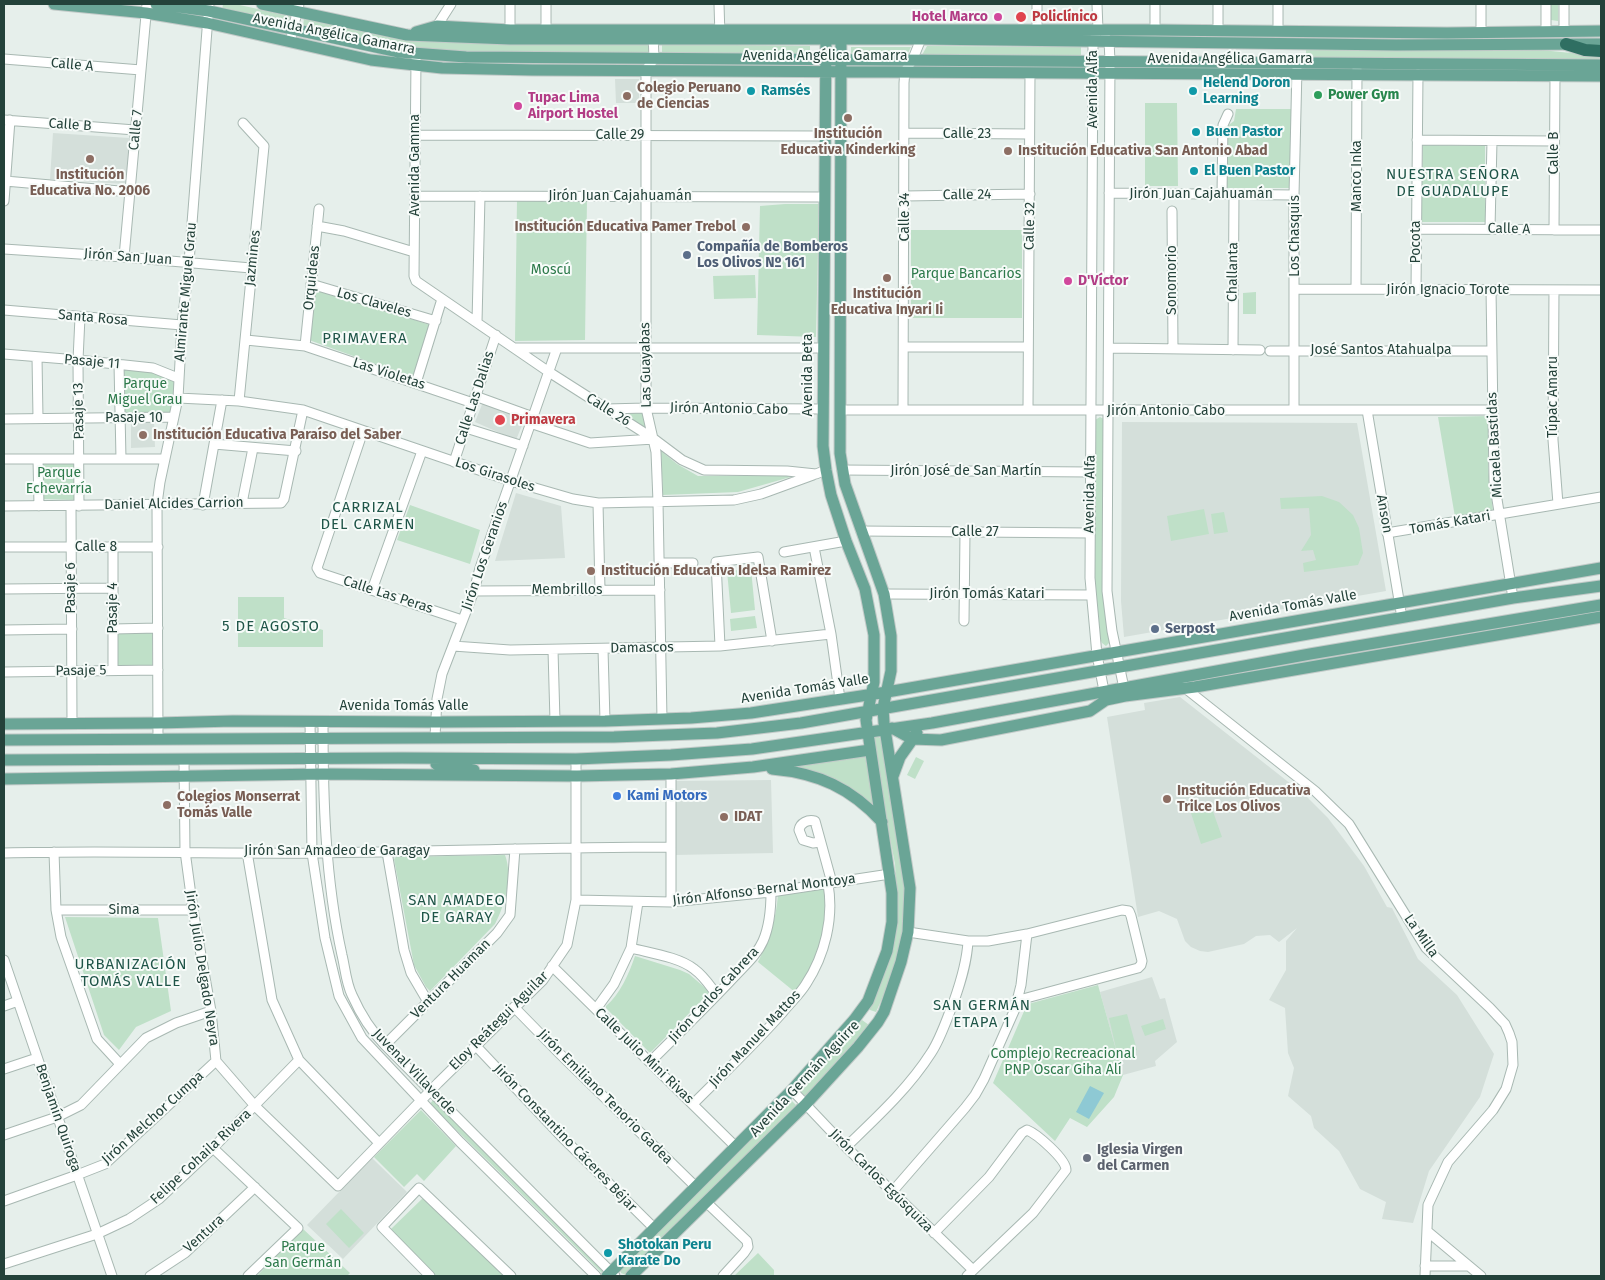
<!DOCTYPE html>
<meta charset="utf-8">
<style>
body{margin:0}
#map{position:relative;width:1605px;height:1280px;overflow:hidden;background:#e6efeb;font-family:"Fira Sans",sans-serif}
canvas{display:block}
.frame{position:absolute;inset:0;border:5px solid #24423a;pointer-events:none}
</style>
<div id="map">
<canvas width="1605" height="1280"></canvas>
<div class="frame"></div>
</div>
<script>
const context = document.querySelector('canvas').getContext('2d');
context.lineJoin = 'round';
function fill(path, color) {
  context.fillStyle = color;
  context.fill(path, 'evenodd');
}
function strokePath(path, color, width, dash) {
  context.strokeStyle = color;
  context.lineWidth = width;
  context.lineCap = dash ? 'butt' : 'round';
  context.setLineDash(dash || []);
  context.stroke(path);
}
function drawText(font, color, halo, rows, align = 'center') {
  context.font = font + ' "Fira Sans",sans-serif';
  context.lineWidth = 4;
  context.setLineDash([]);
  context.textBaseline = 'middle';
  context.strokeStyle = halo;
  context.fillStyle = color;
  for (const [text, x, y, turn = 0] of rows) {
    context.save();
    context.translate(x, y);
    context.rotate((+turn || 0) * Math.PI / 180);
    context.textAlign = isNaN(turn) ? turn : align;
    if (halo) context.strokeText(text, 0, 0);
    context.fillText(text, 0, 0);
    context.restore();
  }
}
fill(new Path2D(`
 M615,79h24v24h-23z
 M53,133l76,5 -2,43 -3,3 -74,-5z
 M483,402l42,16 -9,22 -41,-18z
 M131,422h23l1,25 -24,1z
 M1122,422l235,1 29,168 -262,46 -3,-36z
 M516,493l45,13 4,52 -70,3z
 M1180,697l125,98 23,23 36,48 23,41 5,1 26,51 39,36 37,59 -14,43 -51,74 -16,52 -31,-4 4,-17 -26,-13 -21,-38 -25,-23 -3,-12 -23,-20 6,-28 -6,-15 -3,-45 -16,-8 17,-30v-29l11,-13 -18,14 -9,-7 -14,1 -12,8 -36,8 -8,-1 -9,-4 -6,-6 -8,-22 -18,-8 -21,6 -31,-200 38,-7 -1,-7z
 M771,780l2,73 -98,2v-74z
 M1152,977l8,22 5,-1 12,44 -22,19 1,5 -33,9 -23,-83z
 M372,1158l35,34 -64,67 -36,-34z`), '#d4dfda');
fill(new Path2D(`
 M223,4h12l55,12 -2,10 -66,-15z
 M1551,4h7v17l-7,-1z
 M304,18l97,19 248,6 1,12h-176l-59,-6 -112,-22z
 M662,44l148,2v9l-148,-2z
 M927,46l154,1v9l-159,-1z
 M851,47h60l-5,10h-55z
 M1306,48l225,1 70,7v5l-295,-3z
 M1145,103h32l1,83h-33z
 M1236,109h55v79h-66l1,-61 8,-6z
 M1423,145l62,1v76h-64z
 M587,199l-2,141 -70,1 2,-141z
 M785,204h34l-3,133 -59,-2 3,-129z
 M911,230h111v88h-111z
 M755,275l1,23 -42,1 -1,-23z
 M315,291l24,4 91,30 -16,53 -105,-38z
 M1256,292v22h-13v-21z
 M123,366l22,2 31,12 -4,35h-50z
 M618,412h27l3,21z
 M1488,416v52l5,43 -38,6 -17,-100z
 M1100,417l4,2v4l6,216 -1,4 -3,3 -4,-3 -2,-4 -7,-44 2,-175z
 M661,451l16,13 21,12h96l-56,16 -75,3z
 M76,462v38l-33,-1 -1,-36z
 M1322,496l17,6 14,13 6,13 4,25 -5,12 -54,7 -1,-9 13,-3 -3,-10 -12,1 10,-16 -2,-27 -28,1 -1,-11z
 M410,505l70,25 -10,34 -73,-24z
 M1204,509l5,25 -38,7 -4,-25z
 M1224,512l4,20 -14,2 -3,-20z
 M751,569l4,41 -24,3 -4,-42z
 M238,597h46v21l39,12v17h-85z
 M755,616l2,12 -26,3 -1,-12z
 M117,632h35v34l-35,1z
 M877,735l4,4c6,33 11,66 17,99 3,19 8,40 8,60 -1,40 -13,79 -30,114l-6,-2 -1,-2 28,-110 -2,-34 -12,-62 -9,-66z
 M865,756l10,51 -85,-41z
 M916,757l8,4 -9,18 -8,-4z
 M1210,803l12,34 -21,7 -11,-34z
 M505,855c8,21 0,50 -10,69l-65,67 -4,-4 -12,-22 -20,-106 2,-2z
 M828,887c1,26 -5,64 -19,87 -3,6 -9,12 -13,19l-38,-31c12,-24 18,-42 20,-68z
 M65,917l93,1 13,93 -35,16 -17,23 -15,-15z
 M635,956l45,14 9,4 21,18 -60,61 -44,-45v-2c14,-12 23,-32 29,-50z
 M1098,985l19,68 -8,-35 18,-4 10,36 -19,5 5,20 -9,22 -27,30 -17,-9 -15,23 -62,-58 32,-74 3,-5z
 M1163,1019l3,10 -21,7 -4,-10z
 M862,1020l7,5 -20,25 -44,46 -7,-8 44,-43z
 M790,1099l6,6 -170,170 -5,-2 -1,-4z
 M433,1100l174,170 -4,4 -173,-170z
 M421,1110l35,36 -32,35 -7,-7 -13,13 -30,-30z
 M424,1197l81,79h-70l-44,-47z
 M341,1209l23,24 -15,15 -23,-24z
 M302,1228l48,45 -3,3h-90z
 M758,1253l16,17v6h-40z`), '#bfe0c8');
fill(new Path2D(`
 M1090,1086l14,7 -15,26 -13,-7z`), '#8ec9d4');
const minor = new Path2D(`
 M510,4v26
 M546,4v32
 M719,4l1,32
 M1037,4v26
 M1097,4l1,26 -5,11 -3,537 7,77 8,41
 M1218,4v27
 M1481,4v28
 M437,26l14,-22
 M1155,30v-26
 M1278,31v-27
 M1546,32v-28
 M1564,32v-28
 M653,33l1,26 -8,11v338l10,44 2,50 4,217
 M1105,37l4,4 1,20 -3,530 5,40 13,62
 M290,42l9,-38
 M4,59l137,11
 M416,59l-2,217 2,5 133,91 105,67 28,21 22,10 83,1 29,3 10,-4
 M4,120l131,10
 M905,133l124,1
 M415,135l410,1
 M1417,140l137,1
 M5,181l126,11
 M1109,193l185,2
 M1222,194l1,-69 5,-11
 M416,196l408,1
 M905,196l125,-2
 M4,201l6,-81
 M1172,211l1,138
 M317,226l27,5 70,21
 M1416,229l185,1
 M1490,229l2,-88
 M1554,230l1,-154
 M4,249l120,8 127,11
 M124,257l23,-253
 M311,284l125,37
 M1295,289l306,1
 M1356,289l1,-221
 M1416,290l2,-216
 M1491,290l3,191 19,117
 M1554,290l-1,150 5,64
 M4,310l178,15
 M477,322l3,-126
 M246,340l59,6 168,57
 M305,346l14,-137
 M904,347h124
 M515,348h308
 M1109,348l151,2
 M1233,350l1,-156
 M1270,351h222
 M4,354l74,6 75,8 25,10
 M37,357l1,61
 M119,364l2,95
 M416,383l26,-84
 M475,396l58,21
 M178,398l61,3 64,9 208,71 62,18 25,4 136,-3 27,-6 52,-19
 M239,401l25,-255 -21,-23
 M606,409l40,-1 177,1
 M903,409l1,-326 1,-12 7,-10 9,-22v-5
 M1028,409l2,-336
 M840,410h652
 M1294,410v-215l3,-127
 M1367,410l35,208
 M4,419l169,-2
 M530,423l60,20 64,-4
 M466,428l57,18
 M363,431l-46,137 3,5 142,47
 M214,444l82,7
 M4,459h160
 M38,459l1,47
 M454,462l42,-127
 M842,470l248,2
 M242,503l11,-55
 M598,503l2,87
 M203,505l19,-105
 M4,506l277,-3 3,-4 19,-89
 M71,506l1,218
 M79,506l-1,-146 2,-43
 M861,531l229,2
 M1387,533l214,-36
 M4,547h154
 M113,547v123
 M814,547l17,87 9,65
 M784,552l62,-11
 M660,563h33
 M4,589l108,-1
 M372,590l50,-139
 M474,591l186,-1
 M884,594l207,1
 M964,621l1,-89
 M113,629l45,-1
 M4,630l68,-1
 M453,646l57,4 210,-4 111,-12
 M720,646l-4,-84 42,-5 14,84
 M603,649l2,72
 M553,650l2,71
 M4,672l154,-2
 M1184,686l1,2 130,103 34,33 77,124 64,60 15,16 4,9 3,9 1,23 -7,24 -13,21 -45,52 -20,43 -3,71
 M310,721l2,132 13,85 14,58 23,42 98,104 136,134
 M323,721c0,77 2,157 19,234 3,12 4,28 10,40 8,18 19,36 33,50l230,231
 M435,737l2,-38 5,-25 32,-83 6,-23 77,-220
 M158,739l-1,-235 3,-22 18,-84 4,-73 7,-63 20,-258
 M184,760l1,91 8,59 18,101 5,50 39,45 83,80 100,-103 105,-103 24,-35 9,-45v-141
 M671,774v128
 M820,842l-7,1 -10,-3 -4,-10c1,-7 9,-11 16,-9l17,62
 M54,852l2,58 5,27 36,102 23,25
 M247,852l25,148 27,60 80,83
 M387,852l17,98 7,23 17,29
 M4,853c103,-3 207,1 311,0 118,-1 237,-6 356,-6
 M576,900l95,2 100,-10 119,-18
 M56,910h137
 M908,932l60,9h20l39,-7 95,-24 7,1 2,5 11,45 -1,4 -3,3 -119,32
 M631,948c19,5 48,9 63,21 10,7 16,17 23,26
 M4,960l108,316
 M552,966l184,181
 M4,1006l14,-5
 M514,1007l46,47 136,133
 M596,1009l18,-25 17,-36 7,-46
 M385,1045l112,-112 13,-18 5,-66
 M476,1046l84,89 95,94
 M650,1062c28,-28 57,-56 84,-85 10,-11 23,-22 29,-36 7,-16 8,-32 8,-49
 M4,1069l33,-11
 M792,1090l54,57 127,123
 M693,1104c30,-30 61,-59 89,-91 8,-10 18,-19 24,-29 19,-29 28,-66 22,-100
 M4,1135l53,-18 24,-12 65,-67 30,-15 35,-12
 M846,1147c30,-29 62,-58 85,-94 10,-15 16,-35 23,-52 7,-20 13,-39 14,-60
 M213,1148l85,80 -50,48
 M892,1192l73,-84 10,-13 9,-16 31,-70 6,-24 6,-51
 M4,1201l73,-26 28,-11 111,-103
 M706,1202l41,39 1,6 -4,6 -21,23
 M1427,1231l54,45
 M934,1233l55,-56 33,-44 5,-3c10,4 39,29 39,40l-33,43 -66,63
 M4,1264l93,-30 32,-15 30,-20 51,-48 89,-91
 M1425,1266h44
 M150,1276l35,-23 70,-66
 M430,1276l-48,-49 37,-39 92,88`);
const major = new Path2D(`
 M54,4l92,9 61,10 164,37 26,3 45,5 90,2 1069,6
 M156,4l53,7 190,41 67,5 1135,8
 M262,4l145,31 103,4h412l474,6 205,-1
 M416,32l21,-6 73,4h645l292,3 154,-2
 M4,724l154,-1 75,-2 203,1 169,-1 86,-3 60,-5 136,-21 714,-124
 M892,728l20,11 29,1 149,-29 16,-11 19,-4 70,-9 406,-70
 M4,740l610,-3 103,-4 84,-10 712,-125 88,-12
 M4,760l398,-2 174,1 95,-4 81,-6 180,-26 378,-69 291,-49
 M436,764l38,6
 M772,769c46,4 79,19 110,53
 M893,776l7,-19 17,-24
 M4,779l319,-5 254,2 94,-2 82,-7 117,-17
 M607,1276l185,-186 62,-70 14,-19 19,-50 5,-29v-29l-26,-173 8,-38v-47l-9,-46 -19,-48 -15,-46 -5,-25 -3,-24 3,-416
 M631,1276l174,-171 53,-58 20,-25 6,-10 17,-50 7,-30 2,-44 -26,-165 -1,-15 8,-37v-35l-7,-42 -39,-110 -5,-31 1,-423`);
const highway = new Path2D(`
 M1566,44l19,6 16,1`);
strokePath(minor, '#a8b8b2', 11);
strokePath(major, '#c2cac8', 13);
strokePath(highway, '#c2cac8', 14);
strokePath(minor, '#fff', 9);
strokePath(major, '#6aa596', 11);
strokePath(highway, '#2f6f62', 12);
for (const [x, y, r, color] of [
 [998,17,5,"#d1479c"],
 [1021,17,6,"#e0444e"],
 [751,91,5,"#0f9aa8"],
 [1193,91,5,"#0f9aa8"],
 [1318,95,5,"#2e9e5b"],
 [627,96,5,"#8d6e63"],
 [518,106,5,"#d1479c"],
 [848,118,5,"#8d6e63"],
 [1196,132,5,"#0f9aa8"],
 [1008,151,5,"#8d6e63"],
 [90,159,5,"#8d6e63"],
 [1194,171,5,"#0f9aa8"],
 [746,227,5,"#8d6e63"],
 [687,255,5,"#5c6f8a"],
 [887,278,5,"#8d6e63"],
 [1068,281,5,"#d1479c"],
 [500,420,6,"#e0444e"],
 [143,435,5,"#8d6e63"],
 [591,571,5,"#8d6e63"],
 [1155,629,5,"#5c6f8a"],
 [617,796,5,"#3f7fe0"],
 [1167,799,5,"#8d6e63"],
 [167,805,5,"#8d6e63"],
 [724,817,5,"#8d6e63"],
 [1087,1158,5,"#6b7280"],
 [608,1253,5,"#0f9aa8"]
]) {
  const dot = new Path2D();
  dot.arc(x, y, r, 0, 2 * Math.PI);
  context.fillStyle = color;
  context.fill(dot);
  strokePath(dot, '#f7fbf9', 2);
}
drawText('bold 14px', '#b23c85', '#f7fbf9', [
 ["Hotel Marco",988,17,"right"],
 ["Tupac Lima",528,98],
 ["Airport Hostel",528,114],
 ["D'Víctor",1078,281]
], 'left');
drawText('bold 14px', '#be3a42', '#f7fbf9', [
 ["Policlínico",1032,17],
 ["Primavera",511,420]
], 'left');
drawText('14px', '#24423a', '#f7fbf9', [
 ["Avenida Angélica Gamarra",334,34,11],
 ["Avenida Angélica Gamarra",825,56],
 ["Avenida Angélica Gamarra",1230,59],
 ["Calle A",72,65,5],
 ["Avenida Alfa",1093,89,-90],
 ["Calle B",70,125,4],
 ["Calle 7",136,130,-85],
 ["Calle 23",967,134],
 ["Calle 29",620,135],
 ["Calle B",1554,153,-90],
 ["Avenida Gamma",415,165,-90],
 ["Manco Inka",1357,176,-90],
 ["Jirón Juan Cajahuamán",1201,194],
 ["Calle 24",967,195,-1],
 ["Jirón Juan Cajahuamán",620,196],
 ["Calle 34",905,217,-90],
 ["Calle 32",1030,226,-89],
 ["Calle A",1509,229,1],
 ["Los Chasquis",1295,236,-90],
 ["Pocota",1416,242,-90],
 ["Jirón San Juan",128,257,4],
 ["Jazmines",253,258,-84],
 ["Challanta",1233,272,-89],
 ["Orquideas",312,278,-84],
 ["Sonomorio",1172,280,-90],
 ["Jirón Ignacio Torote",1448,290],
 ["Almirante Miguel Grau",186,292,-85],
 ["Los Claveles",374,303,16],
 ["Santa Rosa",93,318,5],
 ["José Santos Atahualpa",1381,350],
 ["Pasaje 11",92,362,5],
 ["Las Guayabas",646,365,-91],
 ["Las Violetas",389,374,18],
 ["Avenida Beta",808,375,-90],
 ["Túpac Amaru",1553,397,-90],
 ["Calle Las Dalias",475,398,-72],
 ["Jirón Antonio Cabo",729,409,1],
 ["Calle 26",608,410,32],
 ["Pasaje 13",79,411,-91],
 ["Jirón Antonio Cabo",1166,411],
 ["Pasaje 10",134,418],
 ["Micaela Bastidas",1495,445,-93],
 ["Jirón José de San Martín",966,471],
 ["Los Girasoles",495,475,18],
 ["Avenida Alfa",1090,494,-89],
 ["Daniel Alcides Carrion",174,504,-1],
 ["Anson",1384,514,80],
 ["Tomás Katari",1450,523,-10],
 ["Calle 27",975,532],
 ["Calle 8",96,547],
 ["Jirón Los Geranios",485,556,-71],
 ["Pasaje 6",71,588,-90],
 ["Membrillos",567,590],
 ["Jirón Tomás Katari",987,594],
 ["Calle Las Peras",388,595,18],
 ["Avenida Tomás Valle",1293,606,-10],
 ["Pasaje 4",113,608,-90],
 ["Damascos",642,648,-1],
 ["Pasaje 5",81,671,-1],
 ["Avenida Tomás Valle",805,689,-9],
 ["Avenida Tomás Valle",404,706],
 ["Jirón San Amadeo de Garagay",337,851],
 ["Jirón Alfonso Bernal Montoya",764,890,-7],
 ["Sima",124,910],
 ["La Milla",1421,936,55],
 ["Jirón Julio Delgado Neyra",202,968,81],
 ["Ventura Huaman",451,979,-45],
 ["Jirón Carlos Cabrera",714,995,-47],
 ["Eloy Reátegui Aguilar",499,1021,-45],
 ["Jirón Manuel Mattos",755,1039,-47],
 ["Calle Julio Mini Rivas",644,1056,44],
 ["Juvenal Villaverde",414,1072,46],
 ["Avenida Germán Aguirre",805,1079,-47],
 ["Jirón Emiliano Tenorio Gadea",605,1097,45],
 ["Benjamín Quiroga",58,1118,71],
 ["Jirón Melchor Cumpa",153,1118,-42],
 ["Jirón Constantino Cáceres Béjar",565,1138,46],
 ["Felipe Cohaila Rivera",201,1157,-43],
 ["Jirón Carlos Egúsquiza",881,1181,45],
 ["Ventura",204,1234,-42]
]);
drawText('bold 14px', '#0d838f', '#f7fbf9', [
 ["Helend Doron",1203,83],
 ["Learning",1203,99],
 ["Ramsés",761,91],
 ["Buen Pastor",1206,132],
 ["El Buen Pastor",1204,171],
 ["Shotokan Peru",618,1245],
 ["Karate Do",618,1261]
], 'left');
drawText('bold 14px', '#785e54', '#f7fbf9', [
 ["Colegio Peruano",637,88],
 ["de Ciencias",637,104],
 ["Institución",848,134,"center"],
 ["Educativa Kinderking",848,150,"center"],
 ["Institución Educativa San Antonio Abad",1018,151],
 ["Institución",90,175,"center"],
 ["Educativa No. 2006",90,191,"center"],
 ["Institución Educativa Pamer Trebol",736,227,"right"],
 ["Institución",887,294,"center"],
 ["Educativa Inyari Ii",887,310,"center"],
 ["Institución Educativa Paraíso del Saber",153,435],
 ["Institución Educativa Idelsa Ramirez",601,571],
 ["Institución Educativa",1177,791],
 ["Trilce Los Olivos",1177,807],
 ["Colegios Monserrat",177,797],
 ["Tomás Valle",177,813],
 ["IDAT",734,817]
], 'left');
drawText('bold 14px', '#27864d', '#f7fbf9', [
 ["Power Gym",1328,95]
], 'left');
drawText('bold 14px', '#4e5e75', '#f7fbf9', [
 ["Compañía de Bomberos",697,247],
 ["Los Olivos Nº 161",697,263],
 ["Serpost",1165,629]
], 'left');
drawText('14px', '#2d7a4b', '#f7fbf9', [
 ["Moscú",551,270],
 ["Parque Bancarios",966,274],
 ["Parque",145,384],
 ["Miguel Grau",145,400],
 ["Parque",59,473],
 ["Echevarría",59,489],
 ["Complejo Recreacional",1063,1054],
 ["PNP Oscar Giha Alí",1063,1070],
 ["Parque",303,1247],
 ["San Germán",303,1263]
]);
drawText('bold 14px', '#366cbe', '#f7fbf9', [
 ["Kami Motors",627,796]
], 'left');
drawText('bold 14px', '#5b616d', '#f7fbf9', [
 ["Iglesia Virgen",1097,1150],
 ["del Carmen",1097,1166]
], 'left');
context.letterSpacing = '1px';
drawText('15px', '#1f5548', '#f7fbf9', [
 ["NUESTRA SEÑORA",1453,175],
 ["DE GUADALUPE",1453,192],
 ["PRIMAVERA",365,339],
 ["CARRIZAL",368,508],
 ["DEL CARMEN",368,525],
 ["5 DE AGOSTO",271,627],
 ["SAN AMADEO",457,901],
 ["DE GARAY",457,918],
 ["URBANIZACIÓN",131,965],
 ["TOMÁS VALLE",131,982],
 ["SAN GERMÁN",982,1006],
 ["ETAPA 1",982,1023]
]);
context.letterSpacing = '0px';
</script>
